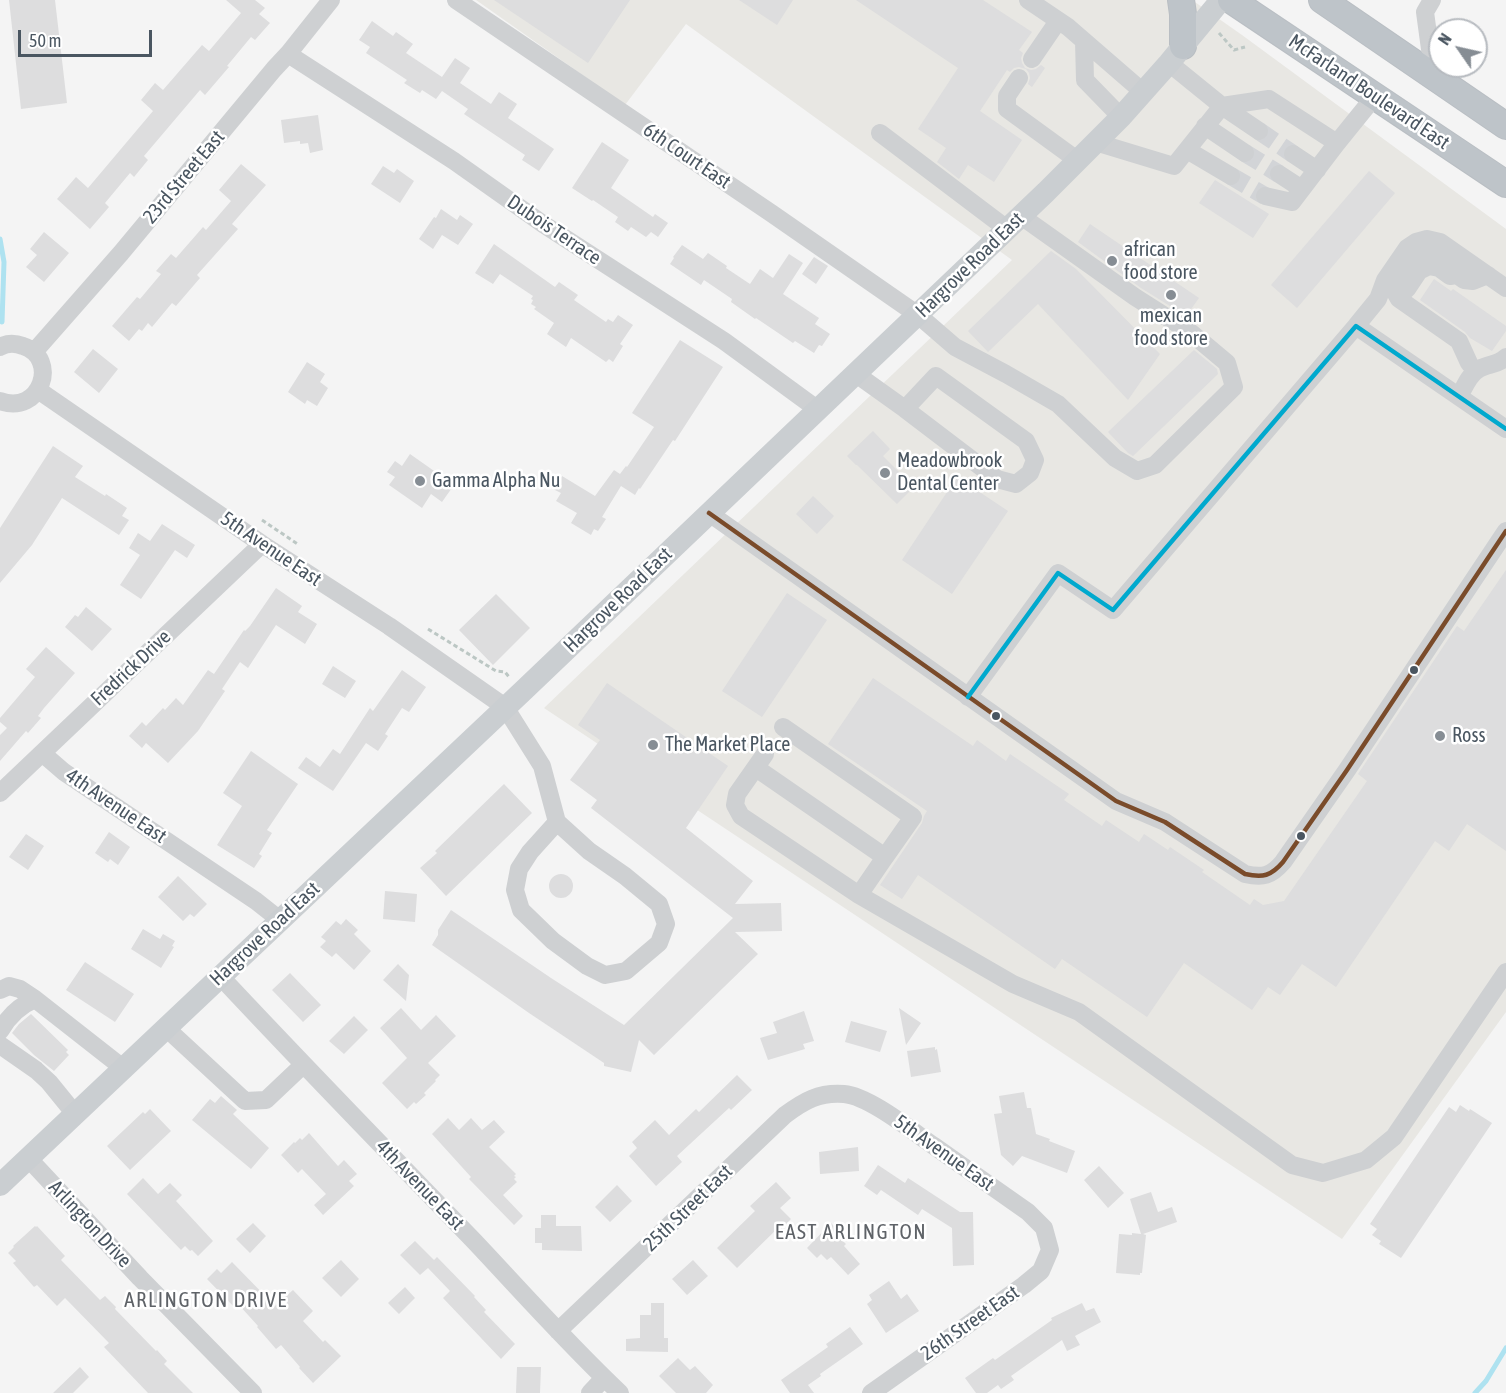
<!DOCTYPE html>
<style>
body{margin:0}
#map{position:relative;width:1506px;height:1393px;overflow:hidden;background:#f4f4f4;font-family:"Asap Condensed",sans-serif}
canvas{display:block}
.north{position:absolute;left:1428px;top:18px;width:60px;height:60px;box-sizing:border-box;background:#fff;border:2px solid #b7bbc0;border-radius:50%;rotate:304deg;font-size:16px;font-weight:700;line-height:24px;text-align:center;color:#4a5661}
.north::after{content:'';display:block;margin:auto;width:21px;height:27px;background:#868d94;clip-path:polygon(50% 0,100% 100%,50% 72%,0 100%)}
.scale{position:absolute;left:18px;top:30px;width:134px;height:27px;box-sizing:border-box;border:3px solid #4a5661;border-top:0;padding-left:8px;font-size:18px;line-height:21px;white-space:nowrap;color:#4a5661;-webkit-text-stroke:4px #fff;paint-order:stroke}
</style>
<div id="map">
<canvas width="1506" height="1393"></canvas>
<div class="north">N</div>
<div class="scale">50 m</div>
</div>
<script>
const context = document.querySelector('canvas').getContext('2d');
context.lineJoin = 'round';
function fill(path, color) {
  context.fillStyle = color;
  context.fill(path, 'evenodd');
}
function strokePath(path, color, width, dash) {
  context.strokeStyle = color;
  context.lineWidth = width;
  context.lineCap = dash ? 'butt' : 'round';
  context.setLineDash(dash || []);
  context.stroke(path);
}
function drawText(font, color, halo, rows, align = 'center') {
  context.font = font + ' "Asap Condensed",sans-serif';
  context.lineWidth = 5;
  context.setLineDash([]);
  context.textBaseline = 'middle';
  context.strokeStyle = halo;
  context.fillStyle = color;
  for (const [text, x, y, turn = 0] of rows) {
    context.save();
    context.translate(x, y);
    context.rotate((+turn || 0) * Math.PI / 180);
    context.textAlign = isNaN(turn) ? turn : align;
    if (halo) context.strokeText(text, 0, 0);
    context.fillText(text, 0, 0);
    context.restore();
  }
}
fill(new Path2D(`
 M476,0h716l50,35 264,194v783l-164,227 -798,-531 468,-448 -326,-236 -61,81z`), '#e8e7e3');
strokePath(new Path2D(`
 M0,239l4,23 -2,60
 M1475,1393l11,-12 20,-33`), '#aee2f0', 5);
fill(new Path2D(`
 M9,0h46l12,103 -46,6z
 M226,0h29l10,8 -6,6 11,9 -15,17 -4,-3 -24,29 2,1 -24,28 -5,-5 -56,66 4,4 -14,17 -4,-4 -25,30 4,4 -19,22 -33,-30 19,-22 12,11 65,-77 -12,-11 14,-17 8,7 39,-45 7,6 32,-38z
 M494,0h136l-42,63z
 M739,0h54l-16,25z
 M856,0h127l49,32 -13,18 4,3 -2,5 1,5 3,5 6,2 5,-1 5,-4 4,3 -13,19 -4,-3 2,-6 -1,-5 -3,-4 -7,-2 -5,1 -4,4 -3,-2 -27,41 42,29 -28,42 -26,-17 -9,14 -22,-17 9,-14 -28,-19 40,-61z
 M372,21l21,15 3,-4 17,12 -7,9 36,24 13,-19 15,10 -10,15 31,21 8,-12 18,12 -9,14 46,31 -15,22 -17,-11 3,-5 -61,-41 4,-5 -26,-18 -6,8 -14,-9 -2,3 -16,-10 3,-3 -41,-27 4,-6 -11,-7z
 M318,115l5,35 -13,3 -2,-10 -8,1v-3l-16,2 -3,-23z
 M602,142l27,18 -18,28 42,29 2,-3 13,9 -10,14 -7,-5 -5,5 -15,-10 -3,4 -13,-9 3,-5 -25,-17 -1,1 -20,-13z
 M241,164l25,21 -34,39 6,5 -41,46 3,3 -24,28 -4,-3 -20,24 -4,-4 -6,8 -3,-2 -10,12 -17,-15 25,-29 3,2 21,-25 -5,-3 15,-17 5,4 27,-31 3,3 25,-29 -12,-11z
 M383,166l11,7 3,-4 17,12 -14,22 -29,-19z
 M1369,171l26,22 -98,115 -26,-23z
 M1215,180l54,34 -16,24 -54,-35z
 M441,209l16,11 3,-5 13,9 -15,21 -16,-10 -9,14 -14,-10 15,-22 2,1z
 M1090,224l109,74 -13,18 -45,-28 -63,-46z
 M44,232l25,21 -25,29 -18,-15 11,-12 -7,-6z
 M494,244l61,43 4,-5 19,13 -4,5 32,22 2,-3 5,3 5,-7 15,10 -13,19 3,2 -10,16 -4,-3 -3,3 -35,-24 -5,9 -19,-13 7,-11 -20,-14 2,-2 -5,-3 2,-4 -2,-1 2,-3 -33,-22 -7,10 -18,-11z
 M682,245l21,14 5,-6 19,13 -1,2 24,16 10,-15 13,9 16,-24 14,9 -20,31 36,24 -4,6 15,10 -8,12 -3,-1 -5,8 -19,-12 -2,2 -37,-25 -1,1 -24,-17 1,-3 -28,-19 -3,5 -31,-21 4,-6 -1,-1z
 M1051,251l25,18 84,85 -32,46 -90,-96 -50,48 -20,-21z
 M814,257l14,9 -12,18 -14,-10z
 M1434,279l17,12 2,-2 53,37v5l-14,20 -22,-13 -5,-6 -45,-32z
 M680,340l43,27 -48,74 -2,-1 -33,49 -1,-1 -4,7 -14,-9 -19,31 4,2 -8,12 -4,-2 -3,6 -20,-12 6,-10 -21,-12 5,-8 -8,-4 9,-13 33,20 19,-26 6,4 6,-8 1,1 27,-40 -22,-14z
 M93,349l25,20 -19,24 -25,-21z
 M1194,350l23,19 1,5 -85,82 -5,-3 -20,-21z
 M307,362l18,12 -5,8 8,6 -11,18 -10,-6 -2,4 -17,-12z
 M873,431l17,18 -7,7 31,31 -17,17 -40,-39h-1l-9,-9z
 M53,446l30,20 -8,11 30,19 1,-2 21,14 -5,8 7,4 -10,15 -57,-37 -30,47 -32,38v-55z
 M410,454l44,31 -12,17 -11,-8 -9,14 -33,-23 6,-8 -8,-5 8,-11 7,5z
 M957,477l51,34 -56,83 -50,-34z
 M813,496l21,20 -17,18 -21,-20z
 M162,524l33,21 -8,13 -12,-8 -34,49 -21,-14 20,-30 -11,-7 9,-15 12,8z
 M1506,570v281l-39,-27 -18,27 -14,-10 -99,146 -34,-23 -22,31 -12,-8 -16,23 -68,-47 -37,54 -85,-58 -7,10 -137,-94 -16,24 -22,-14 42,-62 2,-7 3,-5 -99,-67 45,-66 100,68 4,-6 29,21 4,-7 59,40 -5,6 38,26 4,-6 33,22 5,-8 24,16 2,-3 34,23 -2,2 48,33 4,-6 9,6 21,-4 83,-120 -9,-7 99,-148 7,5z
 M276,588l26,18 -4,6 19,12 -12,20 -29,-19 -28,43 -8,-6 -18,27 3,2 -27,40 -30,32 -22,-20 -4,5 -13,-12 13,-14 4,4 17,-18 2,2 11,-12 7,7 25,-35 6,4 30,-44 1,1 5,-5z
 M787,593l40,27 -65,97 -40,-26z
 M496,594l34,34 -37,37 -34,-35z
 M86,607l26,22 -20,22 -27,-24 10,-12 3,2z
 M46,647l29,26 -31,35 -6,8 3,2 -13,15 -2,-2 -26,30v-26l7,-7 -7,-6v-4l35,-41 -9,-8z
 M333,666l23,15 -11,17 -23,-14z
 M402,670l24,17 -17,25 -7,-4 -17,26 3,2 -10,15 -12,-8 -33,48 -35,-23 8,-11 14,10 13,-18 7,5 30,-46 3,3z
 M607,683l121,83 -42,62 67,53 -18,23 46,-1 1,28 -47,1 23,22 -104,101 -15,-15 -8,32 -27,-6v-3l-75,-50 -97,-68 6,-10v-5l13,-20 100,68 73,47 109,-107 -142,-110 6,-8 -27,-20 30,-40 -22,-15z
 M251,751l47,33 -31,46 5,3 -13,21 3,2 -8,12 -37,-23 25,-39 -19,-13z
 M504,784l28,29 -86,83 -26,-28 17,-15 -2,-2z
 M109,832l21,15 -12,18 -8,-6 -2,3 -13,-9z
 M26,834l18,12 -16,24 -19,-13z
 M549 886a12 12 0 1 1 24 0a12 12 0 1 1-24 0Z
 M178,876l29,28 -13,13 -4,-3 -7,7 -25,-24z
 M385,891l32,3 -2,28 -32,-3z
 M346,919l12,11 -4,4 17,17 -17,19 -18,-17 -4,4 -12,-10 6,-6 -5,-4 15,-16 5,4z
 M143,929l17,10 3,-5 12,7 -3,5 2,1 -13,21 -30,-19z
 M85,962l49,32 -19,28 -49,-32z
 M398,964l11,11 -3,26 -23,-21z
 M290,973l31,32 -18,17 -31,-32z
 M401,1008l20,22 15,-15 20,21 -28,27 12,12 -5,5 1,1 -12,12 2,2 -10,9 -2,-2 -7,7 -25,-26 25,-25 -27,-30z
 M899,1008l22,15 -15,22z
 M804,1011l10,30 -11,3 2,5 -37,11 -8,-22 17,-5 -4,-11z
 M31,1014l37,36 -2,2 3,3 -15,16 -20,-16 -22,-22 7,-9z
 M354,1016l14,14 -24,24 -15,-13z
 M851,1021l36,10 -7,21 -35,-10z
 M935,1047v3l2,-1 4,23 -30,5 -4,-26z
 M737,1075l15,15 -21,20 -2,-2 -52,48 5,6 -26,24 -27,-30 8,-8 -5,-6 23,-22 14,15 27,-26 3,3z
 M1024,1092l3,16h4l5,26 14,5 -1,2 26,10 -8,22 -45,-17 -9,10 -12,-11 -7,-41 8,-1 -3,-17z
 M221,1096l16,14 -4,4 36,34 -18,21 -59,-49 18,-21 5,4z
 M1460,1105l9,6 1,-2 22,14 -91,135 -22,-14 2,-3 -9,-6 5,-6 -7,-5 79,-117 7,5z
 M150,1109l21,22 -41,39 -23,-24 36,-34 2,2z
 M448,1118l11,12 12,-12 11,12 12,-10 11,12 -16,15 27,27 -2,2 2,1 -2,2 3,3 -14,13 20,21 -9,9 -45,-46 2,-2 -39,-43z
 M309,1133l29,33 6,-6 13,14 -8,7 5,5 -31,29 -9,-10 12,-11 -24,-25 -4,4 -17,-18 13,-13 1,1 5,-5 2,2z
 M858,1147l1,24 -39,3 -1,-22z
 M878,1165l27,18 3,-5 52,34h13l1,53 -21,1 -1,-38 -30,-19 -4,6 -37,-25 -4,5 -13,-9z
 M1099,1166l25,27 -16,15 -24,-28z
 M143,1178l15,16 12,-11 12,12 -6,6 37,40 -15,15 -6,-6 -2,1 -5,-5 -4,4 -54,-56z
 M776,1182l15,16 -11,10 11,11 -11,11 -2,-2 -41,40 -20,-20 38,-37 -5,-5z
 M617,1185l15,16 -22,21 -15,-15z
 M1151,1192l7,20 14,-5 5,15 -34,12 3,1 -4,38h-2v2l-24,-2 3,-39 13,1v-2l9,1 -11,-35z
 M541,1215h15v11h25l1,25 -40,-1v-7h-7v-15h6z
 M253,1223l13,13 -16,17 -14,-14z
 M831,1223l12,12 -3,3 6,6 -2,2 16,18 -12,11 -17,-18 -4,3 -6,-6 -4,4 -10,-10z
 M35,1226l1,1 1,-1 28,30 -4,4 39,40 5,-4 11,11 -1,2 41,42 1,-1 10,11 -3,3 29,29h-45l-44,-46 5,-4 -44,-45 -8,8 -20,-21 -3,2 -21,-24 3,-2 -8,-8 6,-6 -1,-1z
 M415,1241l19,19 3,-3 38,39 -1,1 12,13 -2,2 31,32 -14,15 -58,-61 7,-7 -22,-23 -8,7 -20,-20z
 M341,1260l18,19 -18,18 -19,-19z
 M693,1260l15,16 -21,19 -15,-16z
 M232,1262l43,44 18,-16 20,21 -10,10 20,21 2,-2 16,16 -28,27 -14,-15 1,-1 -19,-22 -5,4 -19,-22 1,-1 -19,-21 -4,3 -28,-29 10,-10 4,4z
 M889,1281l12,18 6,-5 12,17 -33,22 -19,-29 5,-4 -3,-5z
 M405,1287l10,11 -16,16 -11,-11z
 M651,1303h13v35h4v14l-42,-1v-12l14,-1v-23h11z
 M1082,1303l4,8 8,-3 7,14 -26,14 5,9 -13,6 -5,-11 -51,36 3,4 -13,9 -3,-4 -11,8h-11l-11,-15 28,-20 2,2 57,-40 -1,-2z
 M850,1327l13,17 -43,30 1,2 -13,9 6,8h-24l-9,-13 47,-33 -2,-3z
 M678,1358l12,12 5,-4 18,19 -7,8h-30l-17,-17z
 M80,1367l9,10 -16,16h-20z
 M517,1367h24l-1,26h-24z`), '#ddddde');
strokePath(new Path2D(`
 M1259,131l34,23
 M1245,153l34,21
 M1231,176l34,20`), '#d2d4d7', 18, [18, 9]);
const highway = new Path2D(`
 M1181,0l2,14v32
 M1231,0l275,184
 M1322,0l184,126`);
strokePath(highway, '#b9bec3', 28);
strokePath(new Path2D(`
 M1219,33l15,17 11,-3
 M262,520l37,25
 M428,629l68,42 9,1 4,5`), '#bcc7c4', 3, [4.5, 3]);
strokePath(new Path2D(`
 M456,0l315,213 147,102 37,32 51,27 52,30 57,54 22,13 18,-6 79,-78 -7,-24 -37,-31 -55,-35 -114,-81
 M1028,0l40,27 75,65
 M1432,0l-7,12 5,37 18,35
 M1084,41l1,39 36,37
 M288,54l166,107 89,63 181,117 93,68
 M1032,59l26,-38
 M1169,63l53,43 37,25
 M1019,78l-12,18v13l70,51
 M1205,126l40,27
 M880,133l127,96
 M1095,142l79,24 48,-60 47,-7 68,44 38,-47
 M1187,150l44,26
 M1293,154l24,16
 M1279,174l23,15
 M1265,196l27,6 45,-59
 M1457,275l-2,-7 -20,-13 -10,-2 -11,4 -18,26 -1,9 4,7 60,42 10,22
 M1407,289l12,-18 10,-5 10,2 11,8 7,-1 7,5 9,1 15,-6
 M1356,326l150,103
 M0,347c7,-4 15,-4 23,-1 37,12 18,70 -23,55
 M34,352l87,-99 153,-184 14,-15 43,-54
 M856,374l49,35 92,70 19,5 14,-11 5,-13 -9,-19 -90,-65 -31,33
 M38,390l224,154 127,82 116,81 37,59 15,56
 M1459,397c5,-9 10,-23 20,-28 9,-5 19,-4 27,-12
 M709,513l407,288 49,21 80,52c18,4 26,2 38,-12l64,-92 159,-239
 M968,697l90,-124 55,37 243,-284 22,-27 7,-19 22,-32 9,-6 11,-3 13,3 66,46
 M42,753l22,19 192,129 24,19
 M765,754l-28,40 -2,11 6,11 118,79 154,89 66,28 213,153 31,8 43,-13 28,-23 112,-165
 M756,768l129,89 28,-40 -130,-90
 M0,793l262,-249
 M557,822l32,29 36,25 34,28 7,20 -7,19 -33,28 -21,4 -18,-9 -34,-25 -32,-31 -6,-20 4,-21 11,-17z
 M859,895l26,-38
 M220,976c84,90 170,178 255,266 48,51 94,103 145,151
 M0,990l9,-4 11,3 15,10 88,69
 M166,1028l79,73 21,-1 37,-35
 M0,1031c8,-14 21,-26 35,-32
 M0,1045l36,25 13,12 26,32
 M28,1158l112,120 113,115
 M558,1331l227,-216c19,-14 34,-23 59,-21 25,2 68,37 90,52 31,22 63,44 94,66l16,16 6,22 -9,21 -17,14 -153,108
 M590,1393l14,-15`), '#ced0d2', 18);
strokePath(new Path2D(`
 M0,1185l524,-495 522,-498 75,-75 48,-54 52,-63`), '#caced1', 22);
strokePath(highway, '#bec4c9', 26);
strokePath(new Path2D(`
 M709,513l407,288 49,21 80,52c18,4 26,2 38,-12l64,-92 159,-239`), '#7a4b2a', 4.5);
strokePath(new Path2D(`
 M968,697l90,-124 55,37 243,-284 150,103`), '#00a9ce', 4.5);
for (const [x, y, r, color] of [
 [1112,261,6,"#868d94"],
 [1171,295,6,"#868d94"],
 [885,473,6,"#868d94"],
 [420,481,6,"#868d94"],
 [1414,670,5,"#4a5661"],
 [996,716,5,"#4a5661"],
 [1440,736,6,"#868d94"],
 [653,745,6,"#868d94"],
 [1301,836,5,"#4a5661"]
]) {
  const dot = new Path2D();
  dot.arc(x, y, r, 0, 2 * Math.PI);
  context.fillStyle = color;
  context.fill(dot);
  strokePath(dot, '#fff', 2);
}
drawText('20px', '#4a5661', '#fff', [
 ["McFarland Boulevard East",1369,92,34],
 ["6th Court East",687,156,34],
 ["23rd Street East",184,177,-50],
 ["Dubois Terrace",554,230,34],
 ["Hargrove Road East",970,265,-44],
 ["5th Avenue East",271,549,34],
 ["Hargrove Road East",618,600,-44],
 ["Fredrick Drive",131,668,-43],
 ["4th Avenue East",116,806,34],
 ["Hargrove Road East",265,934,-43],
 ["5th Avenue East",944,1153,35],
 ["4th Avenue East",420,1185,46],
 ["25th Street East",688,1208,-44],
 ["Arlington Drive",90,1224,47],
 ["26th Street East",970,1323,-35]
]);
drawText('20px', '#4a5661', '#fff', [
 ["african",1124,250],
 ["food store",1124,273],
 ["mexican",1171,316,"center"],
 ["food store",1171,339,"center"],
 ["Meadowbrook",897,461],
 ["Dental Center",897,484],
 ["Gamma Alpha Nu",432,481],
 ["Ross",1452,736],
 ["The Market Place",665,745]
], 'left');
context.letterSpacing = '1.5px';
drawText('21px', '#5f6368', '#fff', [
 ["EAST ARLINGTON",851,1232],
 ["ARLINGTON DRIVE",206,1300]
]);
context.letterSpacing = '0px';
</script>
